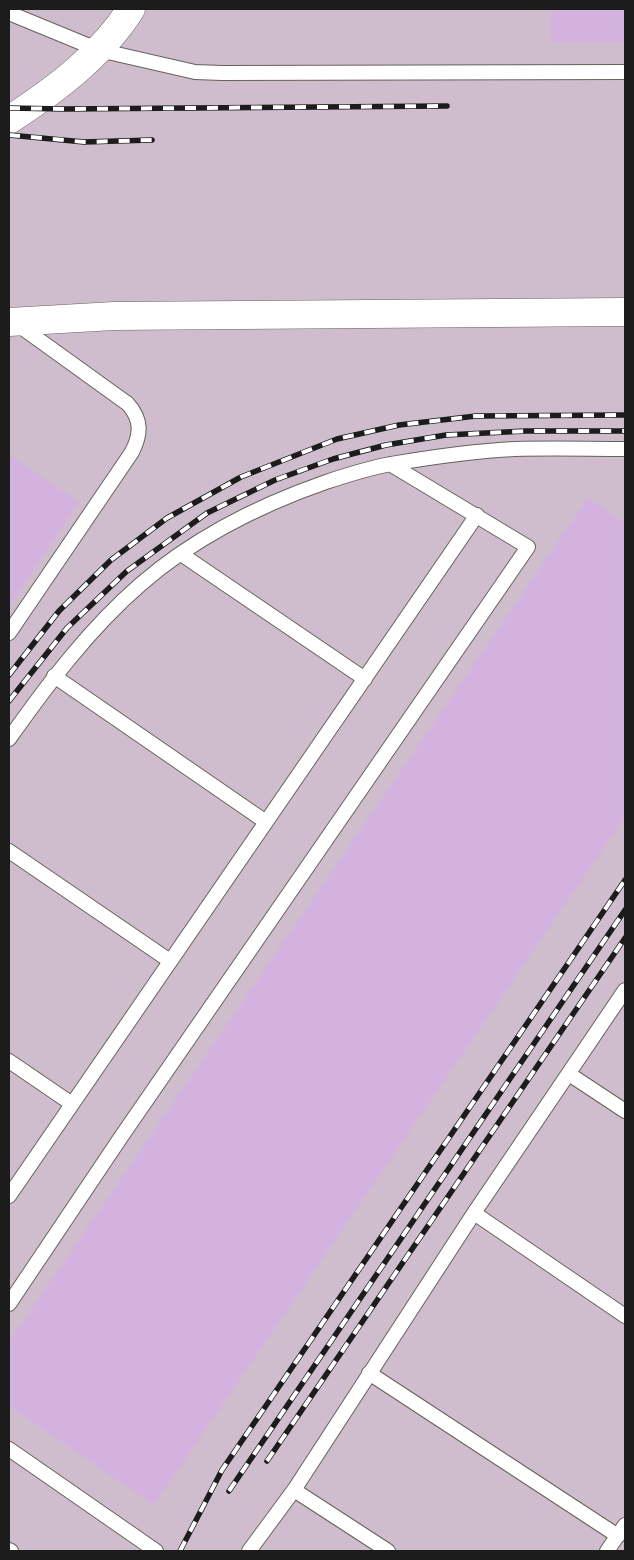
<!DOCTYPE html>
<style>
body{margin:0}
#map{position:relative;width:634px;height:1560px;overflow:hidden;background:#ede5c9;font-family:"IM FELL Great Primer",serif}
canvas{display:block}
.frame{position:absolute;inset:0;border:10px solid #1c1c1c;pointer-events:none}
</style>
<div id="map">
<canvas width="634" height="1560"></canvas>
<div class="frame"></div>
</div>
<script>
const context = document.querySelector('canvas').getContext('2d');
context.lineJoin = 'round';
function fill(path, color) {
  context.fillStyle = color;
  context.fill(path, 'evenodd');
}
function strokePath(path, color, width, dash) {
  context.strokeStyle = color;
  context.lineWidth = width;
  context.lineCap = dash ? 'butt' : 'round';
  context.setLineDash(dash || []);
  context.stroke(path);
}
fill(new Path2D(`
 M9,9h616v1542h-616z`), '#cfbdce');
fill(new Path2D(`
 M551,9h74v33h-74z
 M9,455l70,47 -70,105z
 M588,498l37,25v294l-471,688 -145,-99v-64z`), '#d3b2e0');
const lane = new Path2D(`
 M9,13l90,37 96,22 27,1 403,-1
 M181,554l184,125
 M9,633l123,-181c9,-18 10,-32 -4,-48l-111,-80
 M54,676l212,146
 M9,739c39,-55 80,-110 132,-155 53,-46 119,-79 185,-102 21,-7 43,-14 65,-18 41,-7 83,-13 124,-15 37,-1 74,0 110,0
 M9,851l161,110
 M9,1061l63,43
 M569,1074l56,37
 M9,1196l468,-681
 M474,1213l151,103
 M9,1304l112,-167 407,-590 -138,-83
 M369,1373l249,163
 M9,1449l147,102
 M294,1490l94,61
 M9,1550l2,1
 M249,1551l45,-61 180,-277 151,-223
 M607,1551l18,-26`);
const street = new Path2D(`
 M9,120c46,-30 92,-64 122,-111
 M9,322l105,-6 511,-4`);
strokePath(lane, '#656259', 16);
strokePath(street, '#656259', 29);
strokePath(lane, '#fff', 14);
strokePath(street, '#fff', 28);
const rail = new Path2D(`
 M9,108l55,1 383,-3
 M9,135l75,7 68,-2
 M9,675l50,-64 52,-51 56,-42 74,-41 96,-38 62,-14 77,-9 149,-1
 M9,701l58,-73 60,-57 80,-58 68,-33 58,-21 53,-14 60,-10 80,-4h99
 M267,1461l358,-523
 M229,1491l396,-581
 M180,1551l42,-81 403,-590`);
strokePath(rail, '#1c1c1c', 5.5);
strokePath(rail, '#fff', 4, [11]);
</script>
